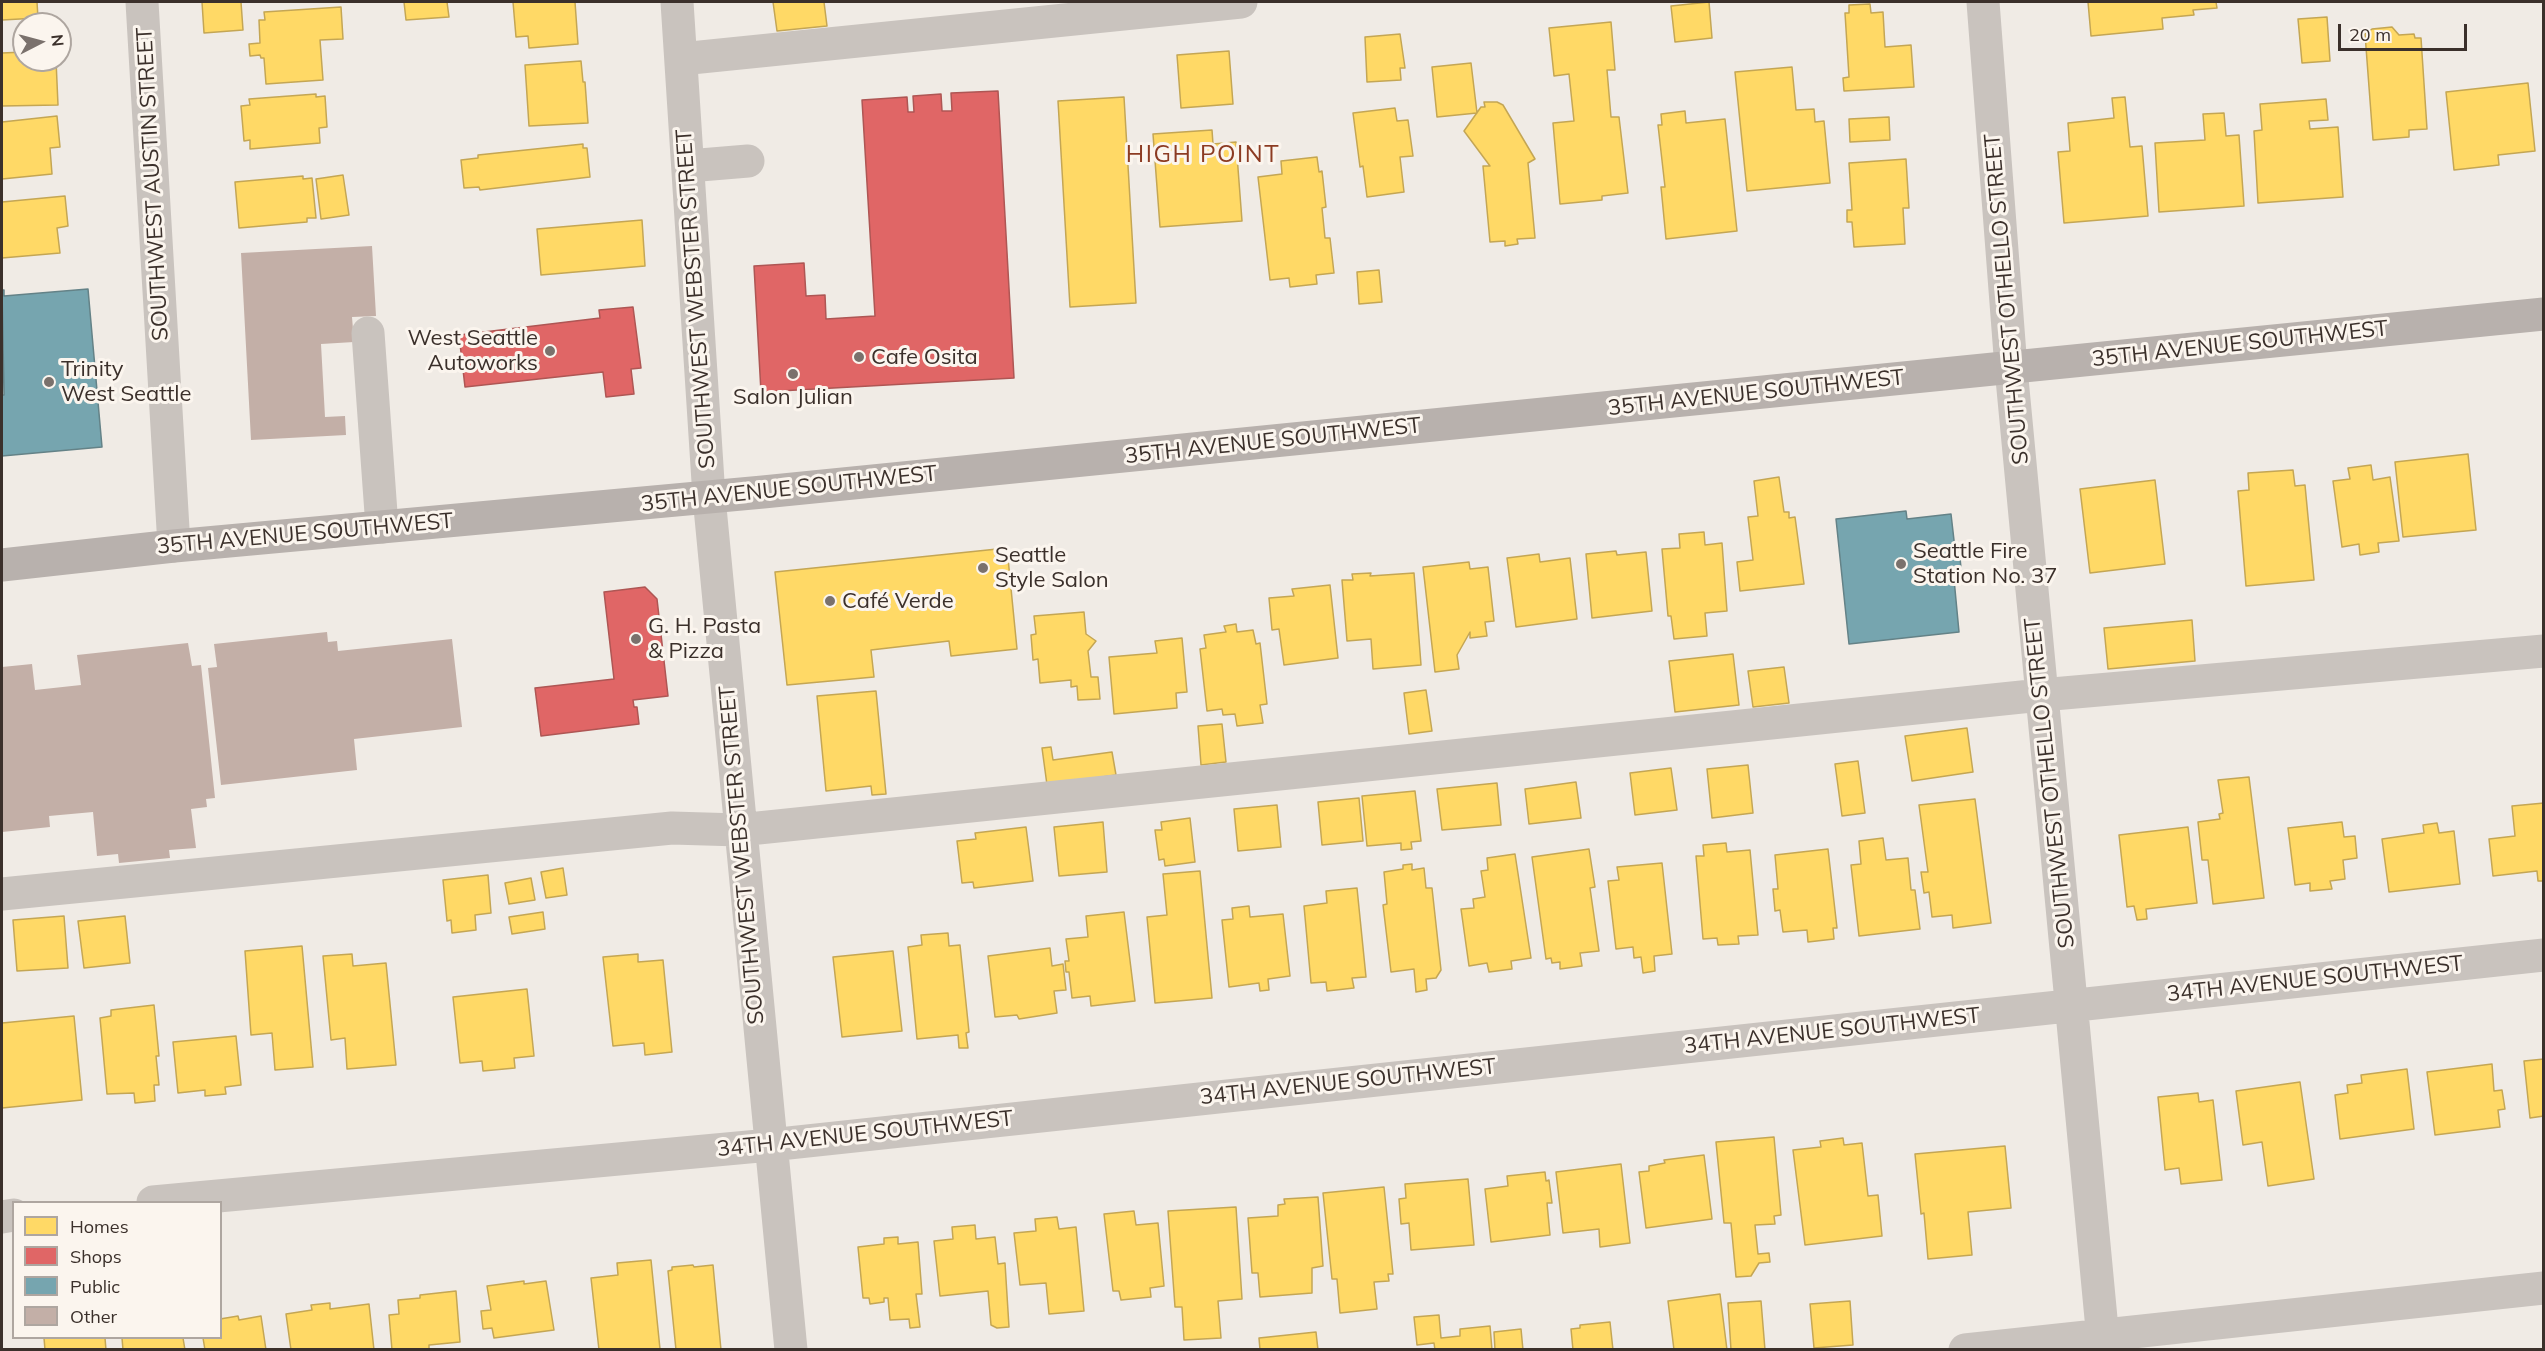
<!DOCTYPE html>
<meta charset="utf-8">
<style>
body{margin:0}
#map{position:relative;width:2545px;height:1351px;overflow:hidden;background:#f0ebe5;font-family:Mulish,sans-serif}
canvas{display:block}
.frame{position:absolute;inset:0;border:3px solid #3b302b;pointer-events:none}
.legend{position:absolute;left:12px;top:1201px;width:210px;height:138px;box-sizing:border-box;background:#fbf5ee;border:2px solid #aea6a0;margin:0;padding:8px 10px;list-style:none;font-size:18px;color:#3b302b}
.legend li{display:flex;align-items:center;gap:12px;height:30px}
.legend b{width:30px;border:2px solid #aea6a0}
.north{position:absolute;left:12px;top:12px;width:60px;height:60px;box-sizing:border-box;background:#fbf5ee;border:2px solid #aea6a0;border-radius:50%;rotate:84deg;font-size:16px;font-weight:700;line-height:24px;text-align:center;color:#3b302b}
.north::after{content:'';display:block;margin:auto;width:21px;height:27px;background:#7a716c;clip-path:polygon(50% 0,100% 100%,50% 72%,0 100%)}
.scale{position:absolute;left:2338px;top:24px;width:129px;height:27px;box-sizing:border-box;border:3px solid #3b302b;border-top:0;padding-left:8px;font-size:18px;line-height:21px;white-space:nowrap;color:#3b302b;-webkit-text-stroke:4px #fbf5ee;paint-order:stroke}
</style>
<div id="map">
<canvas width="2545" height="1351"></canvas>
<div class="frame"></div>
<ul class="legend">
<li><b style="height:16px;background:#ffd966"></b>Homes</li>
<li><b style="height:16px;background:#e06666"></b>Shops</li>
<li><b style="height:16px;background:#76a5af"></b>Public</li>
<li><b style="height:16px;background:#c3afa7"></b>Other</li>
</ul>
<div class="north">N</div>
<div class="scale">20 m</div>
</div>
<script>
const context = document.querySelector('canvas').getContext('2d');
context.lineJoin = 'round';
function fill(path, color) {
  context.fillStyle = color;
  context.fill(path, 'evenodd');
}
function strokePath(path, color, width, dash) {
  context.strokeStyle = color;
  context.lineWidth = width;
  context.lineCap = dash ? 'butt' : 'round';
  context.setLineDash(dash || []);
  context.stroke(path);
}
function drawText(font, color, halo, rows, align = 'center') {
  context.font = font + ' Mulish,sans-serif';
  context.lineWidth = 6;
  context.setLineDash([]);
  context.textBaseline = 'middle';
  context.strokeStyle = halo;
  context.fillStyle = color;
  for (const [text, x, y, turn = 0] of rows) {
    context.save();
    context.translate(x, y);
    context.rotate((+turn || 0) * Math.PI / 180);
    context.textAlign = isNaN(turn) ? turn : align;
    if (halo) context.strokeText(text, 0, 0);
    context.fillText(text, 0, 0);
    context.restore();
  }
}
const homes = new Path2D(`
 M2,2h35l1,16 -36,2z
 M202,2h39l2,28 -39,3z
 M404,2h43l2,15 -43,3z
 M513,2h62l3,42 -49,4 -1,-12 -12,1z
 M773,2h51l3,24 -50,5z
 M1709,2l3,36 -37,4 -4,-36z
 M2088,2h128l1,6 -24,2 1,5 -32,3 1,11 -72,7z
 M1870,4l1,9 12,-1 2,35 26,-2 3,42 -70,4 -1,-13 6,-1 -4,-64h4v-8z
 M341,7l2,32 -23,1 3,40 -57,4 -2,-26h-3l-1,-3 -10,1 -1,-12 11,-1 -1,-23h6l-1,-8z
 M2327,17l3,44 -28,2 -4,-44z
 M1611,22l4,48h-8l4,47h8l9,76 -26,3v4l-42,4 -7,-81 21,-2 -5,-47 -15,2 -5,-48z
 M2392,27l7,8 15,-1 1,4h6l6,91 -18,1v7l-36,3 -8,-106 7,-5z
 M1400,34l5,34h-5l1,12 -34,2 -2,-45z
 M1229,51l4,53 -52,4 -4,-53z
 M24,52v8h32l2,45 -56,1v-53z
 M581,61l2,21h2l3,41 -59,3 -4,-61z
 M1471,63l6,50 -40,4 -5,-50z
 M1792,67l4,43 18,-1 1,13 9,-1 6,62 -83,8 -12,-119z
 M2528,83l7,68 -37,4 1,10 -45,5 -8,-78z
 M316,94v3l9,-1 2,31 -8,1 1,15 -70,6v-9l-6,1 -3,-35 9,-1 -1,-6z
 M1124,97l12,206 -66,4 -12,-206z
 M2125,97l5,50 12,-1 6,70 -84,7 -6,-71 12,-1 -2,-28 46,-5 -2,-20z
 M2326,99l2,21 -19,1 1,8 28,-2 5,70 -85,6 -4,-72 8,-1 -2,-26z
 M1484,102h13l6,3 32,54 -7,4 7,75 -18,1 1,5 -13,2v-5l-15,1 -7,-76h7l-26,-35 17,-24h4z
 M1395,108l2,13 11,-1 5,36 -13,1 4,35 -37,5 -4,-31 -3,1 -7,-54z
 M1685,111l1,12 39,-4 12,112 -71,8 -5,-52h4l-7,-62h4l-1,-11z
 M2224,113l2,23 13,-1 5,71 -85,6 -4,-69 50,-3 -2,-26z
 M57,116l3,31 -10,1 2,26 -50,5v-57z
 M1889,117l1,23 -40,2 -1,-23z
 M1212,130l1,14 23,-2 6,79 -82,6 -7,-93z
 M583,144v4h4l3,29 -110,13 -1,-3 -15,1 -3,-28 17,-2v-3z
 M1317,157l2,15 3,-1 4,36 -4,1 3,30h5l4,35 -18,2 1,9 -27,3 -1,-9 -19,2 -12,-103 24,-3 -1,-13z
 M1906,159l3,49h-6l2,36 -51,3 -2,-25h-5v-12h5l-3,-47z
 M343,175l6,40 -28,4 -5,-40z
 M303,176v3l9,-1 4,40h-9v4l-68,6 -4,-46z
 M65,196l3,30 -11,2 3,25 -58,5v-56z
 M642,220l3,46 -104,9 -4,-46z
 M1379,270l3,32 -23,2 -2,-32z
 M2468,454l8,76 -73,7 -8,-75z
 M2371,465l2,15 17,-3 9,64 -21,2 1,9 -19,3 -1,-11 -17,3 -9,-66 17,-2 -2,-11z
 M2293,470l2,16 10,-1 9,95 -68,6 -8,-95 11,-1 -1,-17z
 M1779,477l5,35h5v6l6,-1 9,67 -64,7 -3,-29 16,-2 -5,-43 10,-1 -4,-35z
 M2155,480l10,84 -75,9 -10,-84z
 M1704,532l1,13 17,-2 5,68 -22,2 2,23 -33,3 -3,-23h-3l-6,-67 18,-1 -1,-14z
 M1007,548l10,101 -66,7 -2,-15 -78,9 3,27 -87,8 -12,-113z
 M1616,551l1,4 29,-3 6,59 -60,7 -6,-64z
 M1539,554l1,8 30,-4 7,61 -61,8 -9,-69z
 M1469,562l1,7 18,-2 6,54 -9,1 2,14 -17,2v-6l-13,23 2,14 -24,3 -12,-105z
 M1371,573l-1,3 44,-3 7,92 -48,4 -2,-30 -24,2 -5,-61h11l-1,-6z
 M1330,585l8,73 -54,7 -5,-36 -7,1 -3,-32 25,-2 -2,-7z
 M1084,612l2,22 10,7 -8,10 3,26h7l2,22 -22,1 -1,-14 -6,1v-7l-31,3 -2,-24 -5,1 -2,-25 5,-1 -2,-18z
 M2192,620l3,41 -87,8 -4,-41z
 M1236,624l1,8 16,-2 3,14 4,-1 7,61 -7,1 3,18 -26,3 -2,-12 -12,1 -1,-6 -15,2 -7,-62 6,-1 -2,-13 22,-3 -2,-6z
 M1182,638l5,54 -11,1 1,15 -63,6 -5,-57 48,-4 -2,-12z
 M1733,654l6,51 -64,7 -6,-51z
 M1784,667l5,36 -36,4 -5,-36z
 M1426,690l6,41 -23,3 -5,-41z
 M876,691l10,103 -14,1 -1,-9 -45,5 -9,-95z
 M1222,724l4,38 -25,3 -3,-39z
 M1967,728l6,44 -61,9 -7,-45z
 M1051,747l2,13 59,-8 4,23 -69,10 -5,-37z
 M1858,761l7,52 -23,3 -7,-52z
 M1748,765l5,48 -41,5 -5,-49z
 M1671,768l6,42 -42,5 -5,-42z
 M2249,777l15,121 -51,6 -5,-44h-6l-4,-38 22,-3 -1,-5 4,-1 -5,-33z
 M1576,782l5,36 -52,6 -4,-35z
 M1497,783l4,42 -59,5 -5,-41z
 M1415,791l6,50 -10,1 1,7 -11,1v-7l-34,3 -5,-50z
 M1359,798l4,43 -41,4 -4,-43z
 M1975,799l16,124 -38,5 -1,-13 -20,2 -3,-25 -5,1 -3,-21h7l-9,-67z
 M2544,803v78h-6l-1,-10 -44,5 -4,-37 26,-3 -3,-30z
 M1277,805l4,42 -43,4 -4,-42z
 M1190,818l5,44 -30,4 -1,-7 -5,1 -4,-30h7l-1,-8z
 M1103,822l4,50 -48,4 -5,-49z
 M2342,822l2,15 11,-1 2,22 -14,2 2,19 -15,2 2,8 -22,2v-8l-15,2 -7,-57z
 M2437,823l2,10 15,-2 6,53 -71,8 -7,-53 42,-6 -1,-8z
 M1026,827l7,54 -59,7 -1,-6 -11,1 -5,-42 19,-2 -1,-6z
 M2188,827l9,76 -51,6 1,10 -10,1 -3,-14 -7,1 -8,-72z
 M1883,838l3,22 22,-2 3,32h4l5,39 -61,7 -8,-71 10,-1 -2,-23z
 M1726,843l1,9 23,-2 8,85 -20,1 1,8 -21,1 -1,-7 -14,1 -7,-83h8l-1,-11z
 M1589,849l6,38 -5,1 9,63 -19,2 2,13 -22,3v-7l-8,1 -1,-5 -5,1 -14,-102z
 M1828,849l9,79h-4l1,11 -26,3 -1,-12 -24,2 -3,-22 -5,1 -2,-22h5l-3,-34z
 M1515,854l16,104 -20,3 1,8 -23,3 -2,-9 -18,3 -8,-57 13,-1 -1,-9 12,-2 -4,-26 7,-1 -1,-12z
 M1662,863l10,91 -18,2 1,15 -12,2 -2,-16 -7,1 -1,-11 -17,2 -8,-68 11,-1 -2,-13z
 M1412,864v6l12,-2 2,20h6l9,82 -5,8 -10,1 1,11 -11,2 -2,-23 -23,3 -8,-67 4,-1 -3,-32 19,-3v-4z
 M563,868l4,27 -21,3 -5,-26z
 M1200,871l12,127 -57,5 -8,-86 20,-2 -4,-41z
 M488,875l3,38 -16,2 1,15 -24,3 -1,-13 -4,1 -4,-41z
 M531,878l4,22 -26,4 -4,-21z
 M1357,888l9,89 -14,1 2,10 -27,3 -1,-9 -15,1 -7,-77 23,-3 -1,-12z
 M1249,906l1,11 33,-3 7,62 -22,3 1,11 -9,1 -1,-8 -30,4 -7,-67 11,-1 -1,-11z
 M543,912l2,17 -33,5 -3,-17z
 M1124,912l11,89 -44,5 -1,-10 -18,2 -3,-26h-3l-1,-11h4l-3,-22 22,-2 -2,-21z
 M64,916l4,52 -51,3 -4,-51z
 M125,916l5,47 -46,5 -6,-47z
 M948,933l1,13 11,-1 9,87 -3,1 2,15h-9l-1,-13 -41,4 -9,-92 14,-2 -1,-10z
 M302,946l11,121 -38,3 -3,-37 -21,2 -6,-84z
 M1050,948l2,18 11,-2 3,26 -12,1 3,22 -38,6 -2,-4 -22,2 -7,-61z
 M893,951l9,80 -60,6 -9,-80z
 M352,954l1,12 33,-3 10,102 -49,4 -2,-31 -14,2 -8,-84z
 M638,954v8l25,-2 9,92 -27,3 -1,-12 -31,3 -10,-89z
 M527,989l7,67 -20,2 1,10 -32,3 -1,-10 -22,2 -7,-66z
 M154,1005l5,51h-3l3,29h-5l1,16 -20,2 -1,-10 -27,1 -7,-76 11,-2v-6z
 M74,1016l8,84 -80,8v-85z
 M236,1036l5,49 -16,2 1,7 -21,2v-6l-27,3 -5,-51z
 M2544,1059v57l-14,2 -6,-57z
 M2492,1064l2,27 8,-1 3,19 -7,1 2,17 -65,8 -8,-63z
 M2407,1069l7,60 -74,10 -5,-44 13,-2 -1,-8 15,-2 -1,-8z
 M2300,1082l14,97 -46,7 -6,-44 -19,3 -7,-54z
 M2198,1093l1,9 14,-2 9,80 -41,4 -2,-16 -14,2 -7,-73z
 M1774,1137l7,78 -7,1 1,8 -20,1 3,29 11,-1 1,9 -11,1 -8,13 -15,1 -5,-54h-7l-8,-81z
 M1843,1138l1,7 18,-2 6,53 10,-1 4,41 -77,9 -12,-95 28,-3 -1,-6z
 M2005,1146l6,62 -43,4 4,43 -44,4 -4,-46 -3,1 -6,-60z
 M1704,1155l8,64 -66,9 -7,-56 10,-1v-5l16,-3 -1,-3z
 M1621,1164l9,79 -30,4 -1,-18 -36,4 -7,-61z
 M1545,1172l1,9 3,-1 3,23h-5l3,32 -59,7 -6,-53 23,-3 -1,-10z
 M1468,1179l6,66 -63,5 -2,-27 -8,1 -2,-25 7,-1 -1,-14z
 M1384,1187l9,87h-5l1,7 -15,1 3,27 -37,4 -3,-34h-5l-9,-86z
 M1318,1197l5,69 -11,2v25l-52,4 -2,-24h-6l-4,-55 30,-2v-11l7,-1 -1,-5z
 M1236,1207l6,92 -24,2 3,37 -37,2 -2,-33h-7l-7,-96z
 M1134,1211l2,14 22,-2 6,63 -14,2 1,9 -30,3 -2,-9h-6l-9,-77z
 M1057,1217l2,12 17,-2 8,84 -35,3 -3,-31 -26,2 -6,-52 22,-2 -1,-12z
 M975,1225l1,14 19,-2 3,27 7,-1 4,64 -12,1 -6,-3 -3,-34 -48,5 -6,-55 19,-2 -1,-12z
 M898,1237v7l20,-2 4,52h-6l4,33 -10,1 -1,-9 -19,1 -2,-22h-4v4l-14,2 -1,-6h-6l-5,-51 26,-3v-6z
 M651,1260l9,89 -61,1 -8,-72 27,-3 -1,-12z
 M693,1265l1,2 19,-2 8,85h-45l-8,-79 4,-1v-3z
 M524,1281v3l22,-3 8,49 -60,8 -2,-10 -9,1 -2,-18 10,-1 -4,-24z
 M456,1291l4,51 -31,3v5h-37l-3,-35 10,-1 -1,-14 22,-2v-3z
 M1720,1294l7,56h-53l-6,-49z
 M1761,1301l4,49h-34l-3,-47z
 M1850,1301l3,44 -39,3 -4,-44z
 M330,1303v6l39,-5 5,46h-83l-5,-36 26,-4 -1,-5z
 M1439,1315l2,23 19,-2v-7l30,-3 2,24h-57l-1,-7 -17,2 -3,-28z
 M238,1316l1,4 22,-4 5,34h-61l-2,-12h17v-19z
 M1610,1322l3,28h-40l-2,-21 9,-1v-3z
 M1521,1329l2,21h-28l-1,-18z
 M1316,1332l2,18h-58l-1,-12z
 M44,1338h61l1,12h-61z
 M122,1338h61l2,12h-62z`);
fill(homes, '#ffd966');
strokePath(homes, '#c4a654', 1.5);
const shops = new Path2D(`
 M998,91l16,287 -253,14 -7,-126 50,-3 2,33 19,-1 1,24 49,-3 -13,-216 45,-3 1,15h6l-1,-16 28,-2 1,17h10l-1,-18z
 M633,307l8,61 -10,1 3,25 -28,3 -3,-25 -138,15 -6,-52 141,-17 -1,-8z
 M645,587l12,12 11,97 -35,4 1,7h3l2,17 -98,12 -6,-48 79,-9 -10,-87z`);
fill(shops, '#e06666');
strokePath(shops, '#ae5654', 1.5);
const public = new Path2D(`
 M88,289l14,158 -100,9v-61h2l-2,-105h2v6z
 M1906,511l1,8 44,-5 4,35 4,-1 3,30 -8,1 5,53 -110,12 -13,-125z`);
fill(public, '#76a5af');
strokePath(public, '#648287', 1.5);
fill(new Path2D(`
 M372,246l4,70 -24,1 2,25 -33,2 4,73 20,-1 1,19 -95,5 -10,-187z
 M327,632l1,10 9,-1 1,10 114,-12 10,88 -108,12 3,31 -136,15 -13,-117 9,-1 -3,-23z
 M188,643l4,23 9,-1 14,133 -9,1 1,8 -16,2 5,39 -27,2 1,8 -51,5 -1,-9 -21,2 -4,-44 -44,4 1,11 -48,5v-165l30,-3 3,26 46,-5 -4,-30z`), '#c3afa7');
strokePath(new Path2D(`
 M142,2l32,544
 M677,2l32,495 82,853
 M1983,2l28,366 93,982
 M681,59l560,-57
 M688,166l60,-5
 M368,333l14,194
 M2,894l670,-66 67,2 1302,-135 503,-44
 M153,1202l617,-57 1774,-190
 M2,1217l12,-2
 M1965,1350l579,-62`), '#c9c3be', 33);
strokePath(new Path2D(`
 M2,565l172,-19 589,-54 1781,-178`), '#b8b1ad', 33);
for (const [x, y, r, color] of [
 [550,351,6,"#7a716c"],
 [859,357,6,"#7a716c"],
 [793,374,6,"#7a716c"],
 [49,382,6,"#7a716c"],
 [1901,564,6,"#7a716c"],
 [983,568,6,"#7a716c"],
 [830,601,6,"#7a716c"],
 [636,639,6,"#7a716c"]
]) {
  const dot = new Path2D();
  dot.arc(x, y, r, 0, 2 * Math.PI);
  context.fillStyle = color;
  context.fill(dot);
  strokePath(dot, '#fbf5ee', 2);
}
drawText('22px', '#3b302b', '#fbf5ee', [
 ["SOUTHWEST AUSTIN STREET",153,184,-93],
 ["SOUTHWEST WEBSTER STREET",696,299,-94],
 ["SOUTHWEST OTHELLO STREET",2007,299,-95],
 ["35TH AVENUE SOUTHWEST",2240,344,-6],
 ["35TH AVENUE SOUTHWEST",1756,393,-6],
 ["35TH AVENUE SOUTHWEST",1273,441,-6],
 ["35TH AVENUE SOUTHWEST",789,489,-6],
 ["35TH AVENUE SOUTHWEST",305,534,-5],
 ["SOUTHWEST OTHELLO STREET",2050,783,-96],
 ["SOUTHWEST WEBSTER STREET",742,855,-95],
 ["34TH AVENUE SOUTHWEST",2315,979,-6],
 ["34TH AVENUE SOUTHWEST",1832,1031,-6],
 ["34TH AVENUE SOUTHWEST",1348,1082,-6],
 ["34TH AVENUE SOUTHWEST",865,1134,-6]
]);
drawText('22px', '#3b302b', '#fbf5ee', [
 ["West Seattle",538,338,"right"],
 ["Autoworks",538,363,"right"],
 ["Cafe Osita",871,357],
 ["Trinity",61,369],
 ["West Seattle",61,394],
 ["Salon Julian",793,397,"center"],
 ["Seattle Fire",1913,551],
 ["Station No. 37",1913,576],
 ["Seattle",995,555],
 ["Style Salon",995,580],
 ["Café Verde",842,601],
 ["G. H. Pasta",648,626],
 ["& Pizza",648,651]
], 'left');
context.letterSpacing = '1.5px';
drawText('24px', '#8c3b22', '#fbf5ee', [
 ["HIGH POINT",1203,155]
]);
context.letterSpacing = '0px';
</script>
